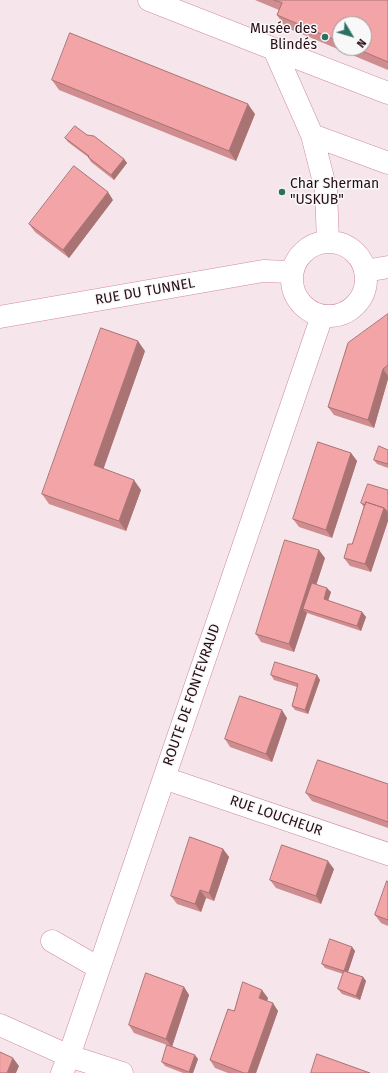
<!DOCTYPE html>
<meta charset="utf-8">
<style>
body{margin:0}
#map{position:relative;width:388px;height:1073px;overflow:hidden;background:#f6e6eb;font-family:"Fira Sans",sans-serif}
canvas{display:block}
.north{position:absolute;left:332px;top:16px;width:40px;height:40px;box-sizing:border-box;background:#f8f8f8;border:1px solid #a49a9e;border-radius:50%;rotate:128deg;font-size:11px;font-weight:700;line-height:16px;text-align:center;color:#260c16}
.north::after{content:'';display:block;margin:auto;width:14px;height:18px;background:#2c7061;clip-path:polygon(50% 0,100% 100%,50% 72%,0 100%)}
</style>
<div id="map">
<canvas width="388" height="1073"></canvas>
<div class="north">N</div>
</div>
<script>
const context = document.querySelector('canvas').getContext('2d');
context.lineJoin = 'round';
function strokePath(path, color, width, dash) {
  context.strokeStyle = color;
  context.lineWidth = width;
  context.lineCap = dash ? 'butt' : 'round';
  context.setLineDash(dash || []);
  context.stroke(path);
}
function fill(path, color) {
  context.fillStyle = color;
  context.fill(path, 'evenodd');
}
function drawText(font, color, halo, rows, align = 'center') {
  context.font = font + ' "Fira Sans",sans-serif';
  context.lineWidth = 3;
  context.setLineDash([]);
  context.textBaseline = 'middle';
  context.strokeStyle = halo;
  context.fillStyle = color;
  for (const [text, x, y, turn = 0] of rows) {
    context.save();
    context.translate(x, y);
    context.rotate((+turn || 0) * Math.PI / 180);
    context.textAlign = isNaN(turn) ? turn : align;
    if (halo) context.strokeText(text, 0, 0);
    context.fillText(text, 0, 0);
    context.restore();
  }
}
const minor = new Path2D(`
 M149,0l125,49 38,86 14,55 2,52
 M274,49l114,44
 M312,135l76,28
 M292 279a37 37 0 1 1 74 0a37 37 0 1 1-74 0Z
 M365,271l23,-4
 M0,317l263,-46 28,1
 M164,778l224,76
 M52,941l47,27
 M0,1025l69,31 53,17
 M62,1073l7,-17 253,-740`);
strokePath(minor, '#d088a1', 23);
strokePath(minor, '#fff', 22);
fill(new Path2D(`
 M255,0h133v70l-103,-43 -8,-12 2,-5zM340,24l24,24h-24z
 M52,80l203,34 -19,47 -177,-71z
 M87,135l37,24 3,4 -13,17 -23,-18 -3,-5 -20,-15 -3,-4z
 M113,200l-44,58 -34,-26 -6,-8z
 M388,314v65l-14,49 -40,-13 -6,-8z
 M145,351l-42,118 38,21 -15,41 -77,-27 -7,-10z
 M388,450v18l-11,-4 -3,-4z
 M351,453l6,8 -25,77 -33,-11 -6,-8z
 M388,490v31l-17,51 -21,-6 -6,-8 8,-14 12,-37 -3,-4z
 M325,558l-9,27 15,7 -3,9 34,11 4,5 -5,14 -54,-18 -13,39 -33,-10 -5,-8z
 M271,675h46l3,5 -12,34 -13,-4 -3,-4 5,-19 -23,-7z
 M287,718l-15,44 -42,-15 -5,-8z
 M388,784v44l-76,-27 -6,-8z
 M223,849l6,8 -15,44 -8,-3 -5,14 -24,-8 -6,-8z
 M334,869l-13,35 -45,-16 -6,-8z
 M388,882v44l-7,-3 -6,-8z
 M352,947l3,4 -7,21 15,5 3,4 -6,19 -18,-6 -4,-5 5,-15 -18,-6 -3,-4z
 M184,987l5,8 -17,51 26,13 -5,14h-10l-18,-7 -3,-4 5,-17 -33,-12 -5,-8z
 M268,998l-1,3 11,10 -22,62h-28l-13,-5 -5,-8 24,-49z`), '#d08d8f');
fill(new Path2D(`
 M248,104l7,10 -19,47 -7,-10z
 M124,159l3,4 -13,17 -3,-5z
 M108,192l5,8 -44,58 -6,-8z
 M138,341l7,10 -44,125 -7,-11z
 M383,369l5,7v3l-14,49 -6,-8z
 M351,453l6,8 -25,77 -6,-8z
 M134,480l7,10 -15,41 -7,-10z
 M384,508l4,5v8l-17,51 -6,-8z
 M319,550l6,8 -17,52 -5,-1 4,4 -13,39 -5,-8z
 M327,588l4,4 -4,12 -3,-5z
 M362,612l4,5 -5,14 -4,-5z
 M317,675l3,5 -12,34 -3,-4z
 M282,710l5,8 -15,44 -6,-8z
 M223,849l6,8 -15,44 -5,-8z
 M328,861l6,8 -13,35 -5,-8z
 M200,890l6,8 -5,14 -6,-8z
 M352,947l3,4 -8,24 -3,-4z
 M363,977l3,4 -6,19 -4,-4z
 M184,987l5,8 -17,52 -6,-8z
 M262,990l6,8 -3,8 -6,-8z
 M273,1003l5,8 -22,62h-8z
 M195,1055l3,4 -5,14h-3l-1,-1z
 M13,1058l6,8 -3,7h-9z`), '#a97374');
const building = new Path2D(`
 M274,0h114v62l-33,-14h9v-24h-24v18l-63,-27 5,-12z
 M70,33l178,71 -19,47 -177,-71z
 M75,126l12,9 7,1 30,23 -13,16 -23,-18 1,-1 -24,-18z
 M74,166l34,26 -45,58 -34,-26z
 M388,314v51l-5,4 -15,51 -40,-13 20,-64z
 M101,328l37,13 -44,124 40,15 -15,41 -77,-27z
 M318,442l33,11 -25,77 -33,-11z
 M379,446l9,4v14l-14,-4z
 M368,484l20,6v22l-4,-4 -18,-6 -1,3 -4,-2z
 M366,502l18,6 -19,56 -21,-6 4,-14h4z
 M285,540l34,10 -30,94 -33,-10z
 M312,583l15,5 -3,11 38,13 -5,14 -54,-17z
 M275,662l42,13 -12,35 -13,-4 6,-22 -27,-9z
 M240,696l42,14 -16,44 -41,-15z
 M318,760l70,24v38l-82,-29z
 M190,837l33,12 -14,44 -9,-3 -5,14 -24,-8z
 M282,845l46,16 -12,35 -46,-16z
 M387,881l1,1v38l-13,-5z
 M330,939l22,8 -8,24 -22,-7z
 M344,971l19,6 -7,19 -18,-7z
 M146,973l38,14 -18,52 -37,-14z
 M243,982l19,8 -3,8 14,5 -25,70h-4l-34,-13 18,-51 6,2z
 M167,1045l28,10 -6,17 -27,-10z
 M0,1052l13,6 -6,15h-7z
 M317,1054l53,19h-59z`);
fill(building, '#f2a4a6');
strokePath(building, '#a97374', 1);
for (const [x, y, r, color] of [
 [325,37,4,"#2c7061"],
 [282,192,4,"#2c7061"]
]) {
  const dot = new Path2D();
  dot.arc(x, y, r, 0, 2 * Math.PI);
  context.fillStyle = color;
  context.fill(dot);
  strokePath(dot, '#f8f8f8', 1.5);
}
drawText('14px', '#260c16', '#f8f8f8', [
 ["Musée des",317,29],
 ["Blindés",317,45],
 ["Char Sherman",290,184,"left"],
 ["\"USKUB\"",290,200,"left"]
], 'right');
drawText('14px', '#260c16', '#f8f8f8', [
 ["RUE DU TUNNEL",145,292,-10],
 ["ROUTE DE FONTEVRAUD",192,695,-71],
 ["RUE LOUCHEUR",276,816,19]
]);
</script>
